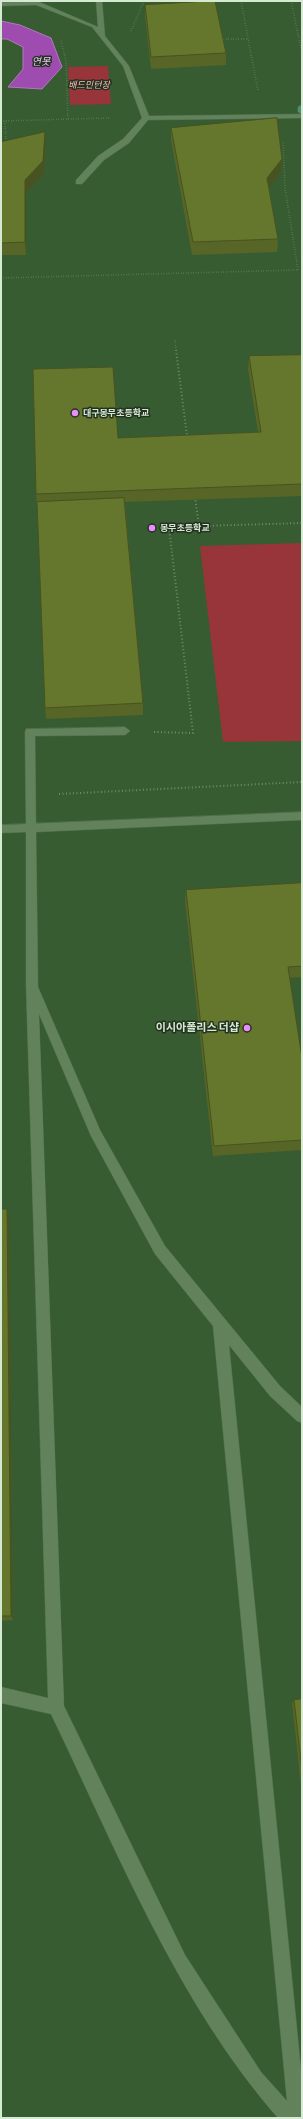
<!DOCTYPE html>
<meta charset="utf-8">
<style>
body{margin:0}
#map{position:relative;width:303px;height:2119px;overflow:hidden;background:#31512c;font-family:Literata,serif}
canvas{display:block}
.frame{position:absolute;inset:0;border:2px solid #d6e9d3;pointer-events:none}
</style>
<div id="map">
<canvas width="303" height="2119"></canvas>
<div class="frame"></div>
</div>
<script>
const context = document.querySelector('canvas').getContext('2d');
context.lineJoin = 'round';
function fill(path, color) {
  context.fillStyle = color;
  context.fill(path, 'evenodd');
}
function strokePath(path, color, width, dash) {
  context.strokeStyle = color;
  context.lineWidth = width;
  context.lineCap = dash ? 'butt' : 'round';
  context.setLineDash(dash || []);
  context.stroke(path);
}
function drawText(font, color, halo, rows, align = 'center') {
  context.font = font + ' Literata,"Noto Sans KR",serif';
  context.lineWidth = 3;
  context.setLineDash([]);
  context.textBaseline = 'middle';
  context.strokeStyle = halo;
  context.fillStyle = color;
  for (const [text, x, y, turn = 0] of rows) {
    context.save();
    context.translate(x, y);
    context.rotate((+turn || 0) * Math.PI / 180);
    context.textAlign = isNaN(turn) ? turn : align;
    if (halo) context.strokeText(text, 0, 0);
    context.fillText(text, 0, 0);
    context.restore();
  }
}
fill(new Path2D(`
 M1,1h301v2117h-301z`), '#375c31');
fill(new Path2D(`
 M108,66l3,38 -41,1 -2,-38z
 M302,543v198l-79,1 -23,-196z`), '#98353a');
const water = new Path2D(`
 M1,21l19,4 31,13 11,29 -20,22 -34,-2 15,-18v-22l-16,-8h-6z`);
fill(water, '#9e4caf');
strokePath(water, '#af7bba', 1);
const lane = new Path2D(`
 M125,727l5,4 -5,4 -90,1 1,92 -5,4 -4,-1 -1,-3 -1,-96 1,-3z`);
const street = new Path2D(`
 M37,1l61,26 -2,-26h6l3,35 24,30 20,50 153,-2v4l-154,2 -19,23 -25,17 -22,24h-6v-4l22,-24 25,-17 19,-21 -19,-52 -31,-39 -56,-22 -35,1v-4z
 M302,812v8l-266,12 2,155 62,143 65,116 115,140 22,21v16l-5,-2 -27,-25 -41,-51 73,735v38h-24c-101,-116 -161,-267 -227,-404l-50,-11v-16l47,11 -22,-714v-152l-25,1v-8zM39,1014l52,122 64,118 58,72 74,775 -26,-29 -76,-117 -121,-249z`);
const secondary = new Path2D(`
 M302,105v9l-4,-2v-5z`);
strokePath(lane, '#506c4c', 1);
strokePath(street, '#506c4c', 1);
strokePath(secondary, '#506c4c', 1);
strokePath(new Path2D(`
 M241,1l17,90
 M291,1l11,52
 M131,31l13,-30
 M221,39h27
 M61,41l5,20 2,58
 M1,121l108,-3
 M5,121l1,22
 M1,278l297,-8 -13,-82 -2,-47
 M175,340l1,11`), '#718c6d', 1.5, [0.5, 2]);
strokePath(new Path2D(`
 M176,350l11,86
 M195,497l4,29
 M154,732l39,1 -24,-206 133,-4
 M59,794l243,-12`), '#718c6d', 2, [1, 2.5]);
fill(lane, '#61825b');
fill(street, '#61825b');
fill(secondary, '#469178');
fill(new Path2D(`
 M145,5l81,48v12l-75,4 -6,-52z
 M171,128l111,31 -1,13 -13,16 10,51 -1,13 -85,3 -21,-115z
 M1,142l45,2 -2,30 -18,19v62h-25z
 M302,355v141l-177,6 18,201v12l-97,4 -1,-11 -7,-202h-1l-1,-12 82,-56 140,-6 -10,-63 1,-13z
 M302,883v94l-12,1 12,80v92l-89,6 -28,-255 1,-11z
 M1,1209h6l2,9 4,402 -12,1z
 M302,1699v95l-10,-91 2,-3z`), '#576527');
fill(new Path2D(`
 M45,132l1,12 -2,30 -18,19v62l-1,-13v-62z
 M282,159l-1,13 -15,19 1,-13z
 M7,1209l2,9 4,402 -2,-4z`), '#475320');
const building = new Path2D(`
 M215,1l11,52 -75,4 -6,-52z
 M277,118l5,41 -15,19 11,61 -85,3 -22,-114z
 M45,132l-2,29 -18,19v62l-24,1v-101z
 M302,355v129l-266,10 -3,-125 80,-2 5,71 143,-6 -12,-76z
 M124,498l19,205 -98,5 -8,-206z
 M302,883v83l-14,1 14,91v82l-88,6 -28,-256z
 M1,1209h6l4,407h-10z
 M302,1699v71l-8,-70z`);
fill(building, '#65762d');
strokePath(building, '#475320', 1);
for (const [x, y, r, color] of [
 [75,413,4,"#ea8dfd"],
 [152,528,4,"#ea8dfd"],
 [247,1028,4,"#ea8dfd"]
]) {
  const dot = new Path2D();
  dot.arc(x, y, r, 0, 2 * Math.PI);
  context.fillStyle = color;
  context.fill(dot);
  strokePath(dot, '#243221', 1.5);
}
drawText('italic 9px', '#fdb9b7', '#243221', [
 ["배드민턴장",89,85]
]);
drawText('bold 9px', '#d6e9d3', '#243221', [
 ["대구봉무초등학교",83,413],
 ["봉무초등학교",160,528]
], 'left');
drawText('italic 10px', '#eec6f7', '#243221', [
 ["연못",41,62]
]);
drawText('bold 11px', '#d6e9d3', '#243221', [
 ["이시아폴리스 더샵",239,1028]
], 'right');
</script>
